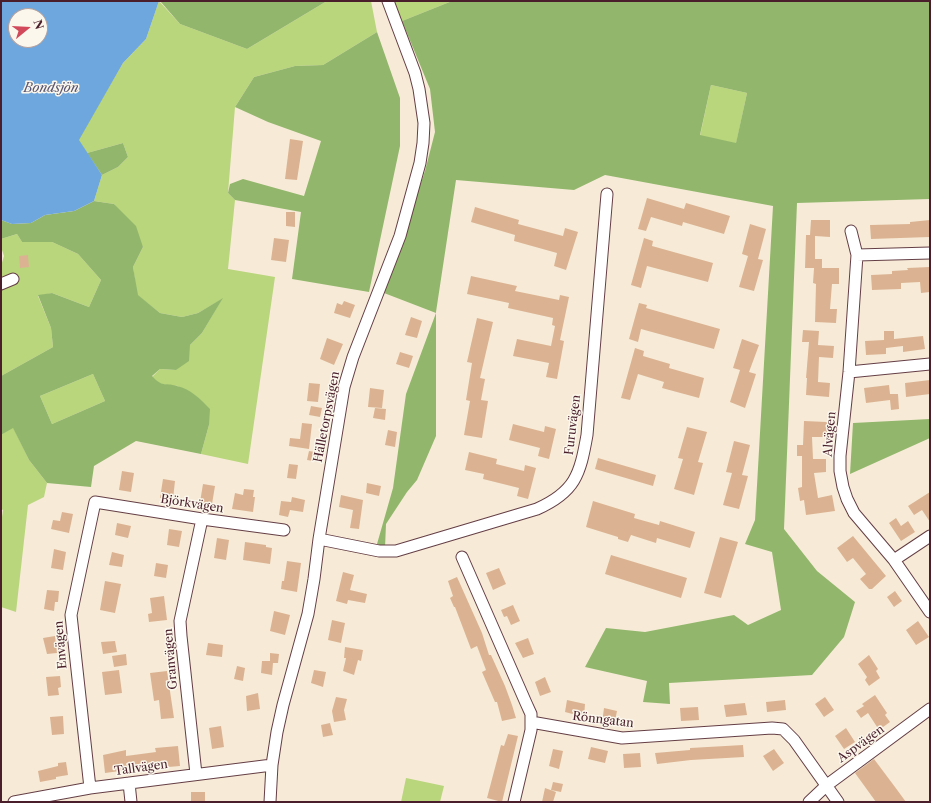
<!DOCTYPE html>
<meta charset="utf-8">
<style>
body{margin:0}
#map{position:relative;width:931px;height:803px;overflow:hidden;background:#f7ebd7;font-family:"Libre Caslon Text",serif}
canvas{display:block}
.frame{position:absolute;inset:0;border:2px solid #4a1f2b;pointer-events:none}
.north{position:absolute;left:8px;top:8px;width:40px;height:40px;box-sizing:border-box;background:#fbf7ec;border:1px solid #b4a19f;border-radius:50%;rotate:72deg;font-size:11px;font-weight:700;line-height:16px;text-align:center;color:#4a1f2b}
.north::after{content:'';display:block;margin:auto;width:14px;height:18px;background:#d1495b;clip-path:polygon(50% 0,100% 100%,50% 72%,0 100%)}
</style>
<div id="map">
<canvas width="931" height="803"></canvas>
<div class="frame"></div>
<div class="north">N</div>
</div>
<script>
const context = document.querySelector('canvas').getContext('2d');
context.lineJoin = 'round';
function fill(path, color) {
  context.fillStyle = color;
  context.fill(path, 'evenodd');
}
function strokePath(path, color, width, dash) {
  context.strokeStyle = color;
  context.lineWidth = width;
  context.lineCap = dash ? 'butt' : 'round';
  context.setLineDash(dash || []);
  context.stroke(path);
}
function drawText(font, color, halo, rows, align = 'center') {
  context.font = font + ' "Libre Caslon Text",serif';
  context.lineWidth = 3;
  context.setLineDash([]);
  context.textBaseline = 'middle';
  context.strokeStyle = halo;
  context.fillStyle = color;
  for (const [text, x, y, turn = 0] of rows) {
    context.save();
    context.translate(x, y);
    context.rotate((+turn || 0) * Math.PI / 180);
    context.textAlign = isNaN(turn) ? turn : align;
    if (halo) context.strokeText(text, 0, 0);
    context.fillText(text, 0, 0);
    context.restore();
  }
}
fill(new Path2D(`
 M159,1l21,23 67,25 80,-48h44l6,31 -54,33 -28,1 -41,11 -19,30 -7,86 7,7 -7,69 47,8 -27,187 -47,-10 8,-29 -31,-39 -19,-2 -7,-7 8,-8 16,1 14,-25 12,-12 20,-34 -24,14 -16,4 -22,-4 -23,-18 -4,-28 10,-20 -29,-43 -20,-3 8,-26 16,-8 10,-10 -5,-14 -36,10 -9,-13 45,-77 23,-24z
 M393,1h59l-50,20z
 M711,85l36,8 -11,51 -36,-8z
 M17,234l5,8h30l26,12 23,26 -12,27 -37,-14 -14,3 13,32 2,19 -52,29v-110l3,-10 -3,-9v-8z
 M93,374l12,27 -53,23 -12,-28z
 M13,427l16,33 18,23 -3,14 -16,8 -12,107 -15,-5v-83l2,-14 -2,-1v-74z
 M406,778l38,8 -4,16h-39z`), '#b9d67c');
fill(new Path2D(`
 M160,1h167l-80,48 -67,-25z
 M452,1h478v198l-133,4 -13,326 33,42 38,31 -11,35 -32,38 -143,8 1,21 -27,-2 4,-21 -62,-14 21,-39 39,4 89,-17 14,10 33,-15 -9,-58 -27,-8 10,-24 18,-314 -168,-31 -31,15 -118,-10 -20,132v124l-19,44 -10,12 -21,32 -1,24 -8,-4 16,-56 13,-94 30,-81 -52,-20 41,-122 10,-39 -5,-43 -28,-68zM711,85l36,8 -11,50 -36,-8z
 M377,32l23,66v48l-31,146 -77,-13 9,-67 -66,-12 -7,-7 2,-9 13,-5 61,17 17,-55 -53,-19 -33,-15 19,-30 41,-11 28,-1z
 M123,143l5,14 -10,10 -16,8 -15,-22z
 M94,201l20,3 22,22 7,21 -10,20 5,28 22,18 22,4 16,-4 25,-15 -21,35 -12,12 -1,16 -13,9 -16,-1 -8,7c11,12 12,6 25,10 14,3 23,13 33,23l-1,16 -8,29 -65,-13 -42,25 -3,21 -44,-4 -18,-23 -16,-32 -12,7v-59l52,-29 -2,-19 -13,-33 14,-2 37,14 12,-27 -23,-26 -26,-12h-30l-5,-8 -16,5v-19l11,4 19,-1 14,-8 29,-4zM93,374l12,27 -53,23 -12,-28z
 M930,419v19l-80,36 3,-51z`), '#92b76c');
fill(new Path2D(`
 M1,1h158l-13,38 -23,24 -44,77 23,35 -8,26 -20,10 -29,4 -14,8 -19,1 -11,-4zM16,16h24v24h-24z`), '#6ea7dd');
fill(new Path2D(`
 M290,139l13,2 -6,39 -12,-1z
 M647,198l37,11 2,-6 44,13 -6,18 -41,-12 -1,4 -31,-9 -5,14 -8,-2z
 M475,207l44,13 -1,4 45,12 2,-8 13,4 -12,38 -12,-4 3,-13 -43,-12 1,-6 -44,-13z
 M286,212h9v15l-9,-1z
 M811,220h19v17l-15,-1v23h7v9h17v16h-7l-2,25h7l-1,14 -21,-1 1,-38 -3,-1 1,-15h-9l1,-33h4z
 M930,220v17l-59,2 -1,-14 40,-1v-2z
 M750,224l16,5 -8,30 5,1 -9,31 -15,-4 9,-31 -6,-2z
 M274,238l15,2 -3,22 -15,-2z
 M644,238l9,3 -1,5 61,17 -5,19 -61,-16 -6,22 -10,-3z
 M28,255l1,12 -9,1 -1,-12z
 M930,267v25l-9,1 -1,-11 -19,1v6l-29,1 -1,-15 21,-1v-3l16,-1 -1,-2z
 M471,276l46,10 -2,5 44,9 1,-5 9,2 -9,43 4,1 -7,38 -11,-2 3,-14 -36,-7 4,-17 34,7 4,-20 -3,-1 1,-7 -45,-10 1,-5 -42,-9z
 M344,301l11,4 -5,13 -16,-5 3,-10 5,2z
 M639,303l8,2 -1,3 74,21 -6,20 -73,-20 -3,13 -9,-3z
 M411,317l11,4 -5,17 -12,-3z
 M477,318l16,4 -13,56 5,1 -4,21 7,1 -6,37 -18,-3 6,-34 -4,-1 6,-37 -5,-1z
 M803,330l16,1 -1,14 16,1 -1,12 -14,-1 -1,25 12,1 -1,14 -23,-2 1,-17h-1l3,-36h-7z
 M884,331h10v8l29,-3 2,13 -22,3v-6l-17,2v6l-20,1 -1,-14 19,-1z
 M327,338l16,6 -9,21 -14,-6z
 M742,339l17,6 -10,27 7,2 -11,34 -15,-6 10,-32 -7,-2z
 M635,348l9,3 -1,5 27,8 -1,4 35,10 -5,20 -37,-10 2,-6 -26,-8 -8,26 -9,-2z
 M400,352l13,4 -4,12 -13,-4z
 M930,380v14l-24,3 -1,-14z
 M309,383l11,1 -2,18 -11,-1z
 M889,385l1,9h8l1,15 -8,1 -1,-10 -24,3 -2,-15z
 M370,388l14,2 -2,18 -14,-1z
 M311,406l11,2 -2,9 -11,-2z
 M375,408l11,1 -1,11 -12,-2z
 M804,421l23,1v15h-15l1,22h13v13l-12,1 4,25 14,-3 3,16 -29,4 -2,-15 -4,1 -2,-13 4,-1v-31h-5v-11h6z
 M302,423l10,1 -3,25 -20,-3 1,-8 10,1z
 M513,424l31,8 1,-6 11,3 -7,30 -11,-3 2,-8 -31,-8z
 M687,427l20,5 -9,30 5,1 -9,32 -20,-6 9,-30 -5,-1z
 M388,430l9,2 -2,15 -10,-2z
 M734,441l16,4 -8,30 6,1 -9,33 -16,-4 9,-32 -6,-1z
 M309,451l12,2 -2,9 -12,-2z
 M469,452l28,7 -1,5 28,7 1,-6 11,3 -8,31 -11,-3 2,-8 -36,-9 1,-5 -19,-4z
 M598,458l58,17 -3,11 -58,-17z
 M289,464l9,1 -2,14 -9,-1z
 M122,471l12,2 -3,19 -12,-2z
 M163,479l12,2 -2,18 -13,-1z
 M367,483l14,3 -2,10 -13,-3z
 M203,484l12,2 -3,18 -12,-2z
 M244,489l10,1 -1,7h2l-2,15 -21,-3 3,-16 8,2z
 M930,492v30l-8,-12 -8,5 -6,-9z
 M341,495l22,5 -4,29 -9,-1 3,-18 -14,-3z
 M292,497l13,3 -2,12 -13,-2 -2,7 -9,-2 2,-14 10,1z
 M593,501l42,13 -1,4 25,7 1,-4 35,11 -5,16 -33,-10 -1,5 -25,-8 -3,7 -10,-3v-2l-32,-10z
 M62,512l11,2 -4,19 -18,-4 2,-9 7,1z
 M896,518l5,8 7,-5 7,11 -14,9 -12,-18z
 M117,523l14,3 -3,12 -13,-3z
 M169,529l13,2 -3,16 -12,-2z
 M853,536l33,40 -14,13h-3l-9,-10 6,-5 -13,-16 -6,4 -10,-14z
 M720,537l18,5 -17,56 -17,-5z
 M217,538l12,2 -3,20 -12,-2z
 M245,542l21,3v2l6,1 -2,16 -27,-4z
 M54,549l12,3 -3,18 -12,-2z
 M112,552l12,3 -2,12 -13,-2z
 M611,555l76,23 -6,20 -76,-24z
 M287,561l14,2 -4,29 -16,-3 1,-8h2z
 M156,563l12,2 -2,13 -12,-2z
 M499,568l7,16 -13,6 -7,-17z
 M343,572l11,3 -4,15 17,4 -2,9 -17,-3 -1,4 -11,-3z
 M457,577l25,56 7,22h2l14,31 7,19 4,13 -14,3 -5,-19h-2l-13,-30 4,-2 -9,-24 -6,3 -16,-42h-1l-4,-9 3,-2 -5,-15z
 M105,581l16,3 -6,29 -15,-3z
 M47,590l12,1 -1,11h-3l-1,9 -10,-2z
 M895,591l7,10 -8,6 -7,-10z
 M164,596l3,24 -18,2 -1,-8 4,-1 -2,-15z
 M513,605l7,16 -9,4 -4,-9 -3,1 -3,-7z
 M274,611l16,4 -5,20 -15,-4z
 M332,620l13,3 -4,20 -13,-3z
 M918,621l11,16 -13,8 -10,-15z
 M55,636l2,17 -10,1 -4,-16z
 M528,638l6,16 -11,4 -8,-15z
 M115,641l2,11 -14,2 -2,-12z
 M208,643l15,2 -1,12 -16,-2z
 M345,647l18,3 -2,11 -3,-1 -4,15 -11,-4 3,-13h-2z
 M270,653l9,1 -1,9h-5l-1,12 -11,-2 1,-12h8z
 M126,654l1,11 -13,2 -2,-11z
 M869,655l9,14 -2,2 4,7 -11,8 -4,-6 2,-3 -9,-13z
 M237,666l8,2 -2,13 -9,-2z
 M119,670l3,23 -17,2 -3,-23z
 M314,670l12,2 -3,15 -12,-4z
 M167,671l7,47 -13,1 -2,-19 -5,1 -4,-28z
 M60,676l1,11 -3,1 1,7 -11,1 -2,-19z
 M545,677l6,15 -11,4 -5,-14z
 M258,693l2,16 -13,2 -1,-15z
 M875,695l12,18 -2,2 5,7 -11,8 -11,-17 -7,5 -5,-7 8,-5 -2,-2z
 M336,697l11,2 -3,11 2,10 -12,2 -2,-11z
 M825,697l9,13 -10,7 -9,-13z
 M567,700l18,4 -1,13 -19,-5z
 M785,700l1,10 -19,2 -1,-10z
 M745,703l2,12 -21,2 -2,-12z
 M698,707l1,13 -18,1 -1,-13z
 M604,708l13,3 -3,15 -12,-3z
 M63,716l1,18 -12,1 -2,-18z
 M330,723l3,12 -10,2 -2,-12z
 M221,726l3,21 -12,2 -3,-21z
 M846,728l9,14 -11,7 -9,-13z
 M508,734l10,2 -16,66 -15,-4 14,-53 3,1z
 M743,745l1,12 -53,3 -34,4 -2,-11 35,-3v-2z
 M178,746l2,20 -23,2v-2l-52,7 -2,-18 23,-5v6l30,-4 -1,-4z
 M591,747l17,4 -3,12 -17,-4z
 M553,749l10,2 -4,18 -10,-3z
 M774,749l10,14 -11,8 -10,-15z
 M640,753l1,14 -17,1 -1,-14z
 M874,759l21,28 11,15h-30l-21,-29z
 M66,762l2,13 -12,2v2l-16,3 -2,-11 20,-5v-3z
 M553,782l10,2 -2,8 -10,-2z
 M545,788l11,4 -3,10h-11z
 M191,792h14v10h-14z`), '#dbb392');
const minor = new Path2D(`
 M851,231l6,24 -8,117 -9,84v15l3,16 4,12 7,14 40,47 36,52
 M857,255l73,-2
 M1,284l12,-5
 M849,372l81,-8
 M319,539l60,12h17l141,-42c38,-17 43,-34 50,-74l20,-241
 M462,557l64,146 5,11v8l91,16 150,-10 11,1 11,11 44,62
 M894,560l36,-24
 M196,774l-15,-138 -1,-15 22,-102
 M129,783l2,19
 M90,788l-19,-173 24,-113 107,17 82,11
 M14,802l76,-14 182,-23
 M270,802l2,-37 5,-33 6,-27 25,-91 6,-35 5,-40 25,-152 9,-30 47,-121 20,-73 3,-20 1,-20 -5,-34 -4,-16 -27,-72
 M514,802l17,-72v-8
 M809,802l18,-17 103,-76`);
strokePath(minor, '#643e45', 13);
strokePath(minor, '#fff', 11);
drawText('12px', '#4a1f2b', '#fbf7ec', [
 ["Hälletorpsvägen",327,417,-79],
 ["Furuvägen",573,425,-83],
 ["Alvägen",830,434,-85],
 ["Björkvägen",192,504,9],
 ["Envägen",61,645,-95],
 ["Granvägen",171,659,-95],
 ["Rönngatan",603,720,7],
 ["Aspvägen",861,744,-36],
 ["Tallvägen",141,768,-8]
]);
drawText('italic 13px', '#585572', '#fbf7ec', [
 ["Bondsjön",51,88]
]);
</script>
